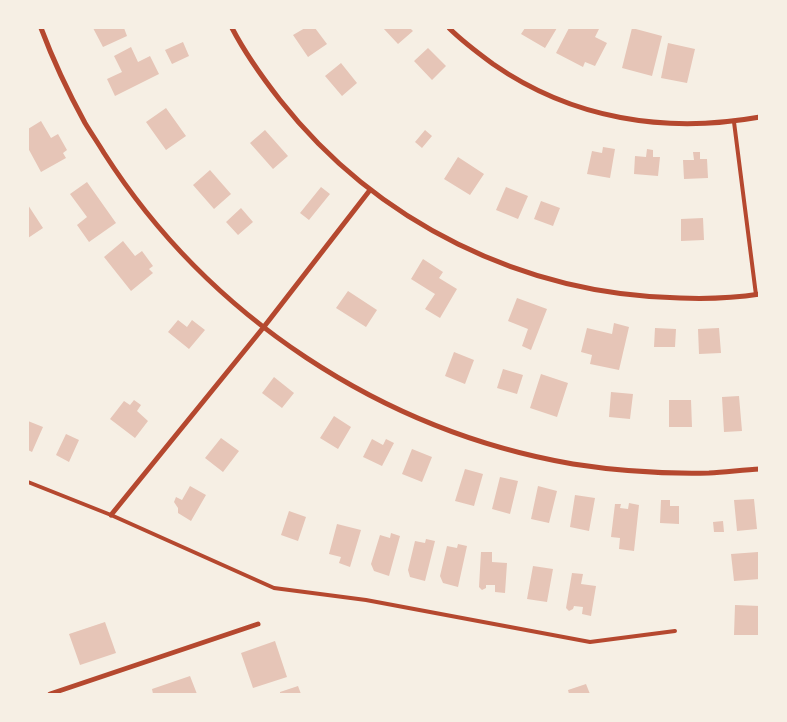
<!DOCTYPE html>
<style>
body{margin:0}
#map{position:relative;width:787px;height:722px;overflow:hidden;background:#f6efe4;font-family:"Roboto Serif",serif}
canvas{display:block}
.frame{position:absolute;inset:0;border:29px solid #f6efe4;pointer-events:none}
</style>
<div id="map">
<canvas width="787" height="722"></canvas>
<div class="frame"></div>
</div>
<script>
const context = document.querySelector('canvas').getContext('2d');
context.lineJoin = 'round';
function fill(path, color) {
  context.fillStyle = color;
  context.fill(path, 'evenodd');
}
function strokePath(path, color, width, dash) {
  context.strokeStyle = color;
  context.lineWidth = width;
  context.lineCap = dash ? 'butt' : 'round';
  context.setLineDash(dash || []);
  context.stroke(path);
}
fill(new Path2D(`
 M93,28h31l3,8 -24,11z
 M305,28h10l12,16 -19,13 -15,-22z
 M383,28h27l3,3 -15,13z
 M525,28h32l-12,20 -24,-14z
 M569,28h27l3,1 -4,8 12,6 -12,23 -10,-4 -2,5 -27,-14z
 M632,28l30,8 -10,40 -30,-8z
 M183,42l6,14 -17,8 -7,-14z
 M668,43l27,6 -8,34 -26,-5z
 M131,47l7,15 12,-6 9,18 -44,22 -8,-17 15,-7 -8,-16z
 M428,48l18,18 -14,14 -18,-19z
 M341,63l16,20 -15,13 -17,-20z
 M166,108l20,28 -20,14 -20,-28z
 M41,121l10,17 7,-4 9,16 -4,3 3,5 -25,14 -13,-24v-19z
 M265,130l23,26 -15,13 -23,-26z
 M425,130l7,6 -10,12 -7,-6z
 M603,147l12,2 -5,29 -23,-4 5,-23 10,2z
 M647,149l6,1v7h7l-2,19 -24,-2 1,-18 11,1z
 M693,152h7v7h7l1,19 -24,1 -1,-19h11z
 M458,157l26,17 -14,21 -26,-16z
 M210,170l21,24 -17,15 -21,-24z
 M87,182l29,41 -27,19 -12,-17 10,-8 -17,-23z
 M321,187l9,7 -21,26 -9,-7z
 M506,187l22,9 -10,23 -22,-9z
 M541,201l19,7 -7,18 -19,-7z
 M28,205l15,23 -15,10z
 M241,208l12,14 -15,13 -12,-13z
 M703,218l1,22 -23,1v-22z
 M123,241l12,15 7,-5 11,15 -4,3 4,4 -22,18 -27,-34z
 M423,259l20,13 -4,6 18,11 -17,29 -15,-9 10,-15 -24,-15z
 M348,291l29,19 -11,17 -30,-19z
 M517,298l30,11 -16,41 -9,-4 6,-17 -20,-8z
 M178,320l9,7 5,-7 13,10 -16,19 -21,-17z
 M614,323l15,4 -10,43 -29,-6 2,-9 -11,-3 6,-24 25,6z
 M655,328l21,1 -1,18h-21z
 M719,328l2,25 -22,1 -1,-25z
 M454,352l20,8 -9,24 -20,-8z
 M503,369l20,6 -6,19 -20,-6z
 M541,374l27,9 -11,34 -27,-9z
 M274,377l20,16 -12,15 -20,-15z
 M611,392l22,2 -3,25 -21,-2z
 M739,396l3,35 -18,1 -2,-35z
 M134,400l7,5 -4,6 11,10 -13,17 -25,-19 14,-18 6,4z
 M669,400h22l1,27h-23z
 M334,416l17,11 -13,22 -18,-11z
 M28,421l15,6 -11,25 -4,-2z
 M66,434l13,6 -10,22 -13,-7z
 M221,438l18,13 -16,21 -18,-14z
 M372,439l11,6 3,-6 8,4 -12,23 -19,-9z
 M412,449l20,8 -10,25 -20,-8z
 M465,469l18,5 -9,32 -19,-5z
 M500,477l18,4 -8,33 -18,-5z
 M190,486l16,9 -15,26 -13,-8v-5l-4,-6 2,-5 6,3z
 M538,486l19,5 -8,32 -18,-4z
 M575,495l20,3 -6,33 -19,-4z
 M754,499l3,30 -20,2 -3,-31z
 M661,500h9v6h9v18l-19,-1z
 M629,503l10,2 -5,46 -15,-2 1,-11 -9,-1 4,-33h6l-1,4 8,1z
 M289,511l17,6 -8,24 -17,-6z
 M723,521l1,11h-10l-1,-10z
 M337,524l24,6 -11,37 -11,-4 2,-6 -12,-3z
 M391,533l9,3 -11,40 -15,-5 -3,-7 9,-29 10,3z
 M426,539l9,2 -10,40 -15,-4 -2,-7 7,-29 10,2z
 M458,544l9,2 -9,41 -15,-4 -3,-7 7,-30 10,2z
 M481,552h11v10l15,1 -2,30 -10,-1v-7h-9v3l-4,2 -3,-3z
 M758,552l2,27 -26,2 -3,-27z
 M533,566l20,3 -6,33 -20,-3z
 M572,573l11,1 -2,10 15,2 -5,30 -9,-2 1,-7 -9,-1 -1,3 -4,2 -3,-3z
 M735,605l25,1v29h-26z
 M105,622l11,31 -36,12 -11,-31z
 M275,641l12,36 -34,11 -12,-35z
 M190,676l7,18h-44l-1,-5z
 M586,684l4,10h-21l-1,-4z
 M298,686l3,8h-21v-2z`), '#e6c5b7');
strokePath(new Path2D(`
 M734,122l22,173
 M28,482l83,33 163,73 92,12 224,42 85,-11`), '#b5482f', 4);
strokePath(new Path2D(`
 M41,28c12,32 27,64 44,95 6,10 13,20 19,30 105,164 278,278 469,311 45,7 91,10 136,9 17,-1 34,-3 51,-4
 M232,28c13,25 30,49 48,72 97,123 244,195 400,198 26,1 54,0 80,-4
 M449,28c13,13 29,25 44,36 79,55 172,70 267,53
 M111,515l152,-187 107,-138
 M50,694l208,-70`), '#b5482f', 5);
</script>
